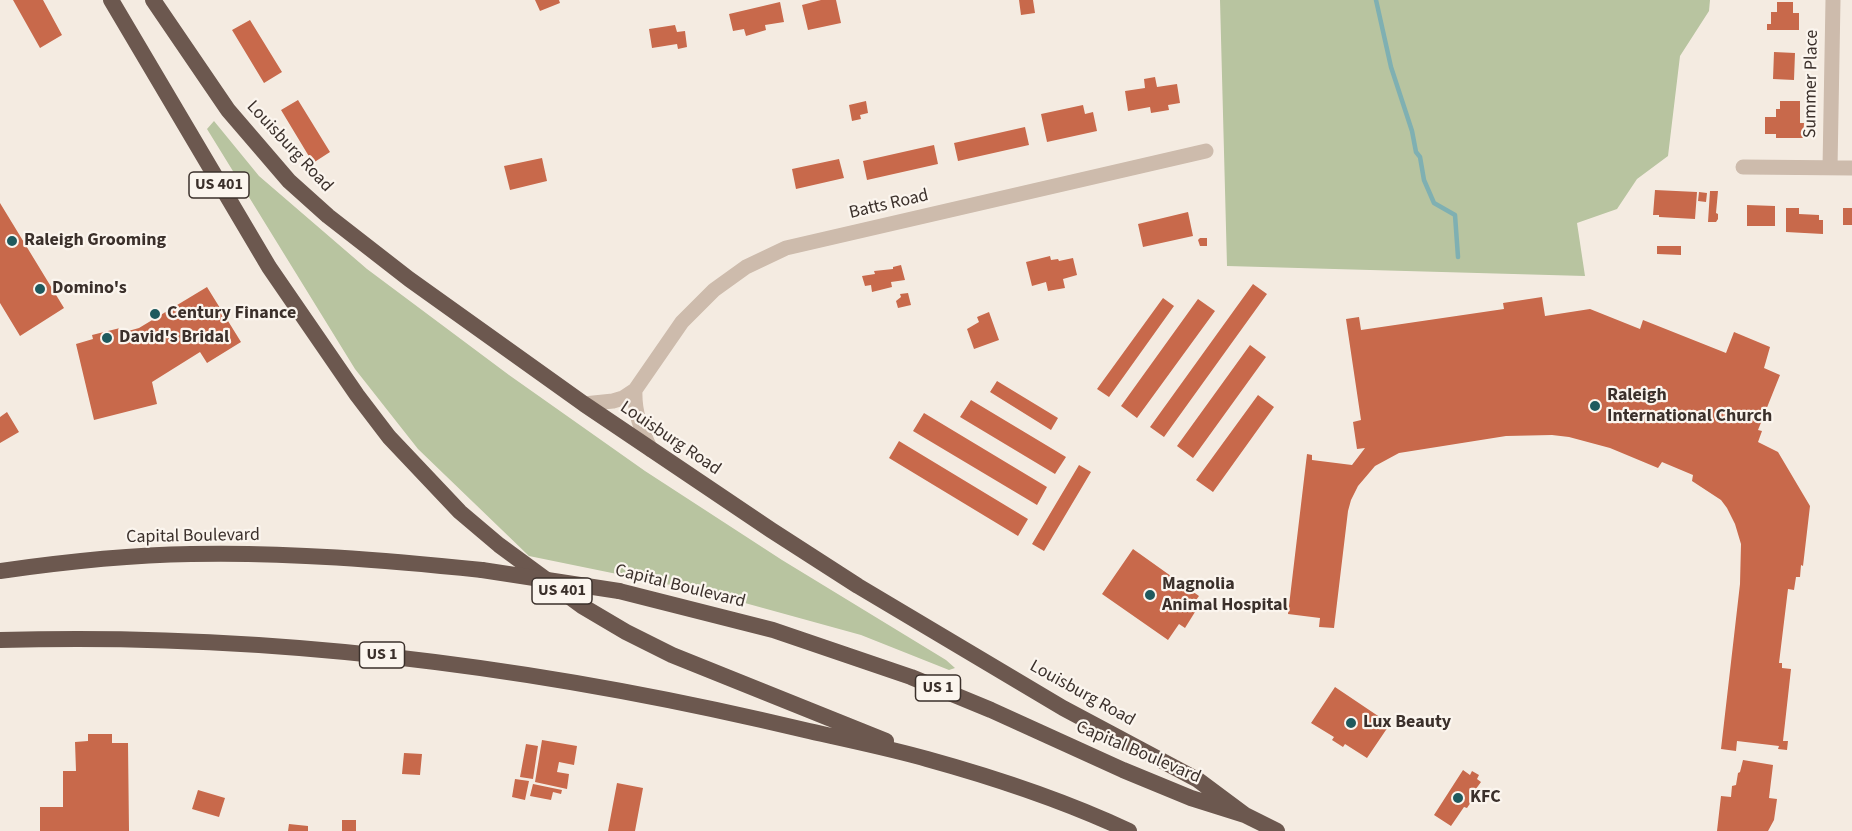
<!DOCTYPE html>
<style>
body{margin:0}
canvas{display:block;background:#f4ebe1}
</style>
<canvas width="1852" height="831"></canvas>
<script>
const context = document.querySelector('canvas').getContext('2d');
context.lineJoin = 'round';
function fill(path, color) {
  context.fillStyle = color;
  context.fill(path, 'evenodd');
}
function strokePath(path, color, width, dash) {
  context.strokeStyle = color;
  context.lineWidth = width;
  context.lineCap = dash ? 'butt' : 'round';
  context.setLineDash(dash || []);
  context.stroke(path);
}
function drawText(font, color, halo, rows, align = 'center') {
  context.font = font + ' "Source Sans 3",sans-serif';
  context.lineWidth = 4.5;
  context.setLineDash([]);
  context.textBaseline = 'middle';
  context.strokeStyle = halo;
  context.fillStyle = color;
  for (const [text, x, y, turn = 0] of rows) {
    context.save();
    context.translate(x, y);
    context.rotate((+turn || 0) * Math.PI / 180);
    context.textAlign = isNaN(turn) ? turn : align;
    if (halo) context.strokeText(text, 0, 0);
    context.fillText(text, 0, 0);
    context.restore();
  }
}
fill(new Path2D(`
 M1220,0h490l-1,11 -29,45 -12,100 -31,23 -20,30 -40,14 8,53 -358,-10z
 M214,121l45,55 108,93 142,106 136,96 137,89 164,100 9,8 -6,2 -88,-35 -156,-43 -176,-36 -111,-107 -63,-80 -148,-240z`), '#b8c4a0');
strokePath(new Path2D(`
 M1376,0l15,67 21,64 4,21 4,5 4,23 10,23 21,12 3,42`), '#7fb0b2', 4.5);
fill(new Path2D(`
 M13,0h30l19,35 -22,13z
 M535,0h24l1,3 -20,8z
 M836,0l5,23 -33,7 -6,-25 19,-5z
 M1019,0h14l2,13 -14,2z
 M780,2l4,20 -19,3 1,5 -20,6 -2,-7 -11,2 -4,-17z
 M1777,2h16v11h6v17h-32v-6h4v-12h6z
 M250,20l32,52 -18,11 -32,-53z
 M675,25l2,7 8,-1 2,16 -9,2 -1,-5 -25,4 -3,-19z
 M1774,52l21,1 -1,27 -21,-1z
 M1155,77l2,10 20,-3 3,19 -12,2 1,5 -18,3 -1,-6 -22,4 -3,-20 20,-3 -1,-9z
 M298,100l32,52 -17,11 -32,-53z
 M866,101l2,12 -8,2 1,4 -9,2 -3,-16z
 M1780,101h20v22h4l-1,15h-27v-4h-11v-17h11v-8h4z
 M1083,105l2,9 8,-2 4,19 -50,11 -6,-28z
 M1025,127l4,18 -71,16 -4,-18z
 M934,145l4,19 -71,16 -4,-19z
 M542,158l5,23 -37,9 -6,-24z
 M839,159l5,19 -48,11 -4,-20z
 M1655,190l42,2 -2,27 -36,-2v-2h-6z
 M1710,191h8l-2,22 2,1v5l-2,3h-8z
 M1699,192l8,1 -1,9 -8,-1z
 M0,203l64,105 -44,28 -20,-33z
 M1747,205l28,1v20h-28z
 M1786,208h13v6l20,1v5h4v14l-37,-2z
 M1843,208h9v17h-9z
 M1188,212l5,24 -50,11 -5,-23z
 M1200,238h7v8h-7l-2,-6z
 M1657,246h24v9l-24,-1z
 M1050,256l1,4 7,-1 1,2 14,-3 4,17 -14,4 2,9 -17,3 -2,-9 -14,4 -6,-24z
 M901,265l4,15 -14,2 1,5 -20,5 -1,-7 -6,1 -3,-10 13,-2 -1,-3 19,-2v-2z
 M1253,284l14,10 -103,143 -14,-10z
 M207,287l34,55 -34,21 -7,-11 -48,30 5,22 -63,16 -18,-76 17,-5 -1,-4 28,-7 1,5 18,-5z
 M908,293l3,12 -13,3 -2,-7 5,-4 -1,-3z
 M1542,297l3,19 45,-7 50,20 3,-9 83,33 8,-21 36,15 -6,21 16,7 -22,55 4,1 -4,11 20,10 32,54 -7,60 -2,-1 -1,12h-4l-2,13 -6,-1 -9,74h3v5l9,1 -8,72h5l-1,9 -9,-1 1,-3 -42,-5 -1,10 -15,-2 19,-165 1,-40 -6,-20 -8,-16 -6,-8 -29,-19 1,-6 -31,-13 -4,6 -48,-20 -41,-11 -17,-2 -46,1 -107,17 -24,13 -17,20 -7,14 -3,11 -14,117 -15,-1 1,-9 -32,-4 19,-160 5,1v5l40,5 13,-17 -8,1 -4,-27 8,-2 -15,-101 13,-2 2,13 143,-21 -1,-6z
 M1163,298l11,8 -65,91 -12,-8z
 M1198,299l17,12 -78,107 -16,-12z
 M989,312l10,28 -25,9 -7,-20 12,-7 -2,-5z
 M1250,345l16,12 -73,101 -16,-12z
 M997,381l61,37 -7,12 -61,-38z
 M1258,395l16,12 -61,85 -17,-12z
 M971,400l95,57 -11,17 -95,-57z
 M7,412l12,20 -19,11v-26z
 M924,413l123,74 -10,18 -124,-74z
 M899,441l129,78 -10,17 -129,-78z
 M1079,465l12,7 -47,79 -12,-7z
 M1133,549l66,47 -9,12 5,4 -10,16 -6,-4 -11,16 -66,-46z
 M1335,687l55,37 -23,34 -22,-14 -2,3 -11,-7 2,-3 -23,-14z
 M88,734h24v9h16l1,88h-89v-24h23v-36h13l-1,-29 13,-1z
 M542,740l35,6 -3,19 -15,-3 -2,10 12,2 -2,15 -32,-7z
 M526,744l12,2 -5,33 -13,-2z
 M404,753l18,1 -2,21 -18,-1z
 M1743,760l30,5 -4,33 8,1 -3,21 -6,11h-51l4,-35 10,1 1,-11 4,-1 2,-12 2,-1z
 M1463,770l7,5 2,-4 7,4 -2,4 4,3 -11,15 3,2 -6,9 -3,-1 -13,19 -17,-11z
 M515,779l14,2 -4,19 -13,-3z
 M617,783l26,5 -8,43h-27z
 M533,784l29,6 -1,4 -8,-2 -2,8 -21,-4z
 M198,790l27,8 -6,19 -27,-8z
 M342,820h14v11h-14z
 M289,824l19,2v5h-20z`), '#c8694b');
strokePath(new Path2D(`
 M1743,167l109,1
 M1830,168l3,-168
 M635,390c-1,23 6,39 16,60
 M584,404l29,-3 10,-3 12,-8 47,-68 32,-32 32,-23 40,-19 420,-97`), '#cdbbac', 15);
strokePath(new Path2D(`
 M111,0l158,267 88,128 32,42 71,75 39,33 83,61 44,26 46,23 214,86
 M153,0l75,110 61,71 39,35 81,63 175,125 187,126 87,56 205,122 135,72 47,35
 M0,571c63,-9 127,-16 191,-17 97,-2 194,6 291,16
 M619,591l154,39 138,47 80,33 132,60 68,28 54,17 32,16
 M0,640c273,-8 544,27 809,91 39,9 79,17 118,28 69,19 138,42 202,72`), '#6c584f', 16);
strokePath(new Path2D(`
 M482,570l137,21`), '#6c584f', 16);
for (const [x, y, r, color] of [
 [12,241,6,"#1f5a5e"],
 [40,289,6,"#1f5a5e"],
 [155,314,6,"#1f5a5e"],
 [107,338,6,"#1f5a5e"],
 [1595,406,6,"#1f5a5e"],
 [1150,595,6,"#1f5a5e"],
 [1351,723,6,"#1f5a5e"],
 [1458,798,6,"#1f5a5e"]
]) {
  const dot = new Path2D();
  dot.arc(x, y, r, 0, 2 * Math.PI);
  context.fillStyle = color;
  context.fill(dot);
  strokePath(dot, '#fbf5ee', 2);
}
for (const [x, y, w] of [
 [219,185,60],
 [562,591,60],
 [382,655,45],
 [938,688,45]
]) {
  const box = new Path2D();
  box.roundRect(x - w / 2, y - 13, w, 26, 4.5);
  context.fillStyle = '#fbf5ee';
  context.fill(box);
  strokePath(box, '#3b302b', 1.5);
}
drawText('bold 16px', '#3b302b', null, [
 ["US 401",219,185],
 ["US 401",562,591],
 ["US 1",382,655],
 ["US 1",938,688]
]);
drawText('18px', '#3b302b', '#fbf5ee', [
 ["Summer Place",1812,84,-89],
 ["Louisburg Road",289,147,47],
 ["Batts Road",889,205,-13],
 ["Louisburg Road",670,439,34],
 ["Capital Boulevard",193,537,-1],
 ["Capital Boulevard",680,587,14],
 ["Louisburg Road",1082,694,29],
 ["Capital Boulevard",1138,753,23]
]);
drawText('bold 18px', '#3b302b', '#fbf5ee', [
 ["Raleigh Grooming",24,241],
 ["Domino's",52,289],
 ["Century Finance",167,314],
 ["David's Bridal",119,338],
 ["Raleigh",1607,396],
 ["International Church",1607,417],
 ["Magnolia",1162,585],
 ["Animal Hospital",1162,606],
 ["Lux Beauty",1363,723],
 ["KFC",1470,798]
], 'left');
</script>
